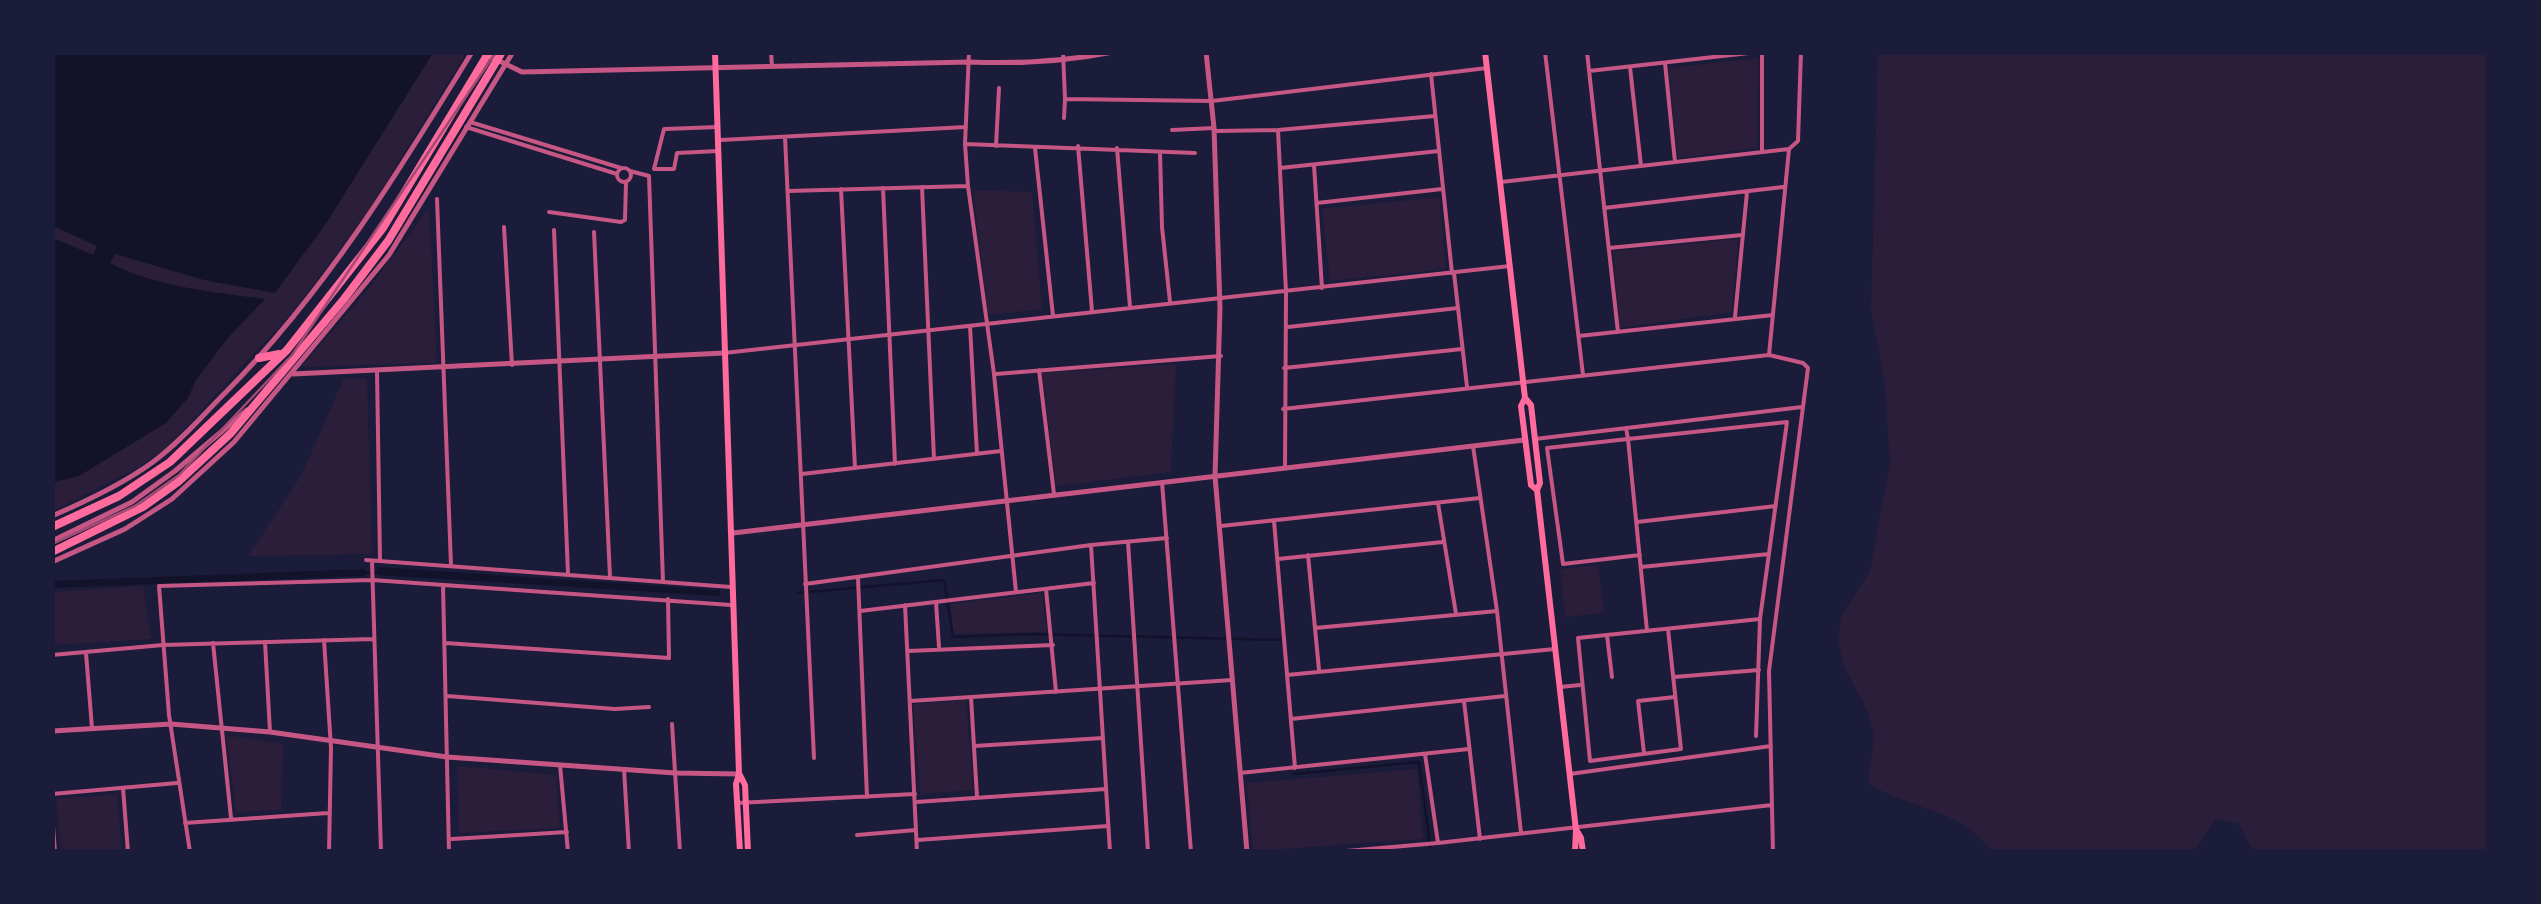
<!DOCTYPE html>
<style>
body{margin:0}
#map{position:relative;width:2541px;height:904px;overflow:hidden;background:#1b1b3a;font-family:Poppins,sans-serif}
canvas{display:block}
.frame{position:absolute;inset:0;border:55px solid #1b1b3a;pointer-events:none}
</style>
<div id="map">
<canvas width="2541" height="904"></canvas>
<div class="frame"></div>
</div>
<script>
const context = document.querySelector('canvas').getContext('2d');
context.lineJoin = 'round';
function fill(path, color) {
  context.fillStyle = color;
  context.fill(path, 'evenodd');
}
function strokePath(path, color, width, dash) {
  context.strokeStyle = color;
  context.lineWidth = width;
  context.lineCap = dash ? 'butt' : 'round';
  context.setLineDash(dash || []);
  context.stroke(path);
}
fill(new Path2D(`
 M52,53h414l-102,165 -72,95 -128,137 -27,18 -84,43z
 M1878,53h610v798h-235l-14,-27 -23,-5 -22,32h-203c-25,-40 -85,-43 -123,-68l6,-47 -6,-24 -24,-46 -6,-24 3,-26 29,-45 20,-109 -5,-75 -14,-78z
 M1759,58l-2,90 -79,10 -10,-90z
 M973,190l59,2 10,117 -54,6z
 M1439,197l7,72 -116,12 -8,-72z
 M429,208l8,155 -136,4 70,-81z
 M1738,239l-6,73 -112,16 -7,-77z
 M1176,364l-5,108 -115,14 -14,-113z
 M344,378l23,1 5,175 -124,2 53,-80z
 M1598,565l6,48 -39,4 -5,-48z
 M143,586l8,53 -98,6v-53z
 M1042,593l5,39 -93,2 -4,-30z
 M966,700l7,90 -53,4 -7,-90z
 M226,735l57,9 -2,66 -45,2z
 M457,766l99,9 4,53 -101,5z
 M1417,769l6,70 -170,12 -6,-68z
 M117,794l5,57h-61l-5,-52z`), '#2a1e3b');
fill(new Path2D(`
 M216,53l7,2 3,-3 207,1 -106,169 -52,71 -71,-13 -89,-26 -5,9c46,24 104,29 155,36l-38,40 -31,41 -8,18 -22,25 -87,53 -25,6 -1,-244 40,17 4,-9 -44,-20v-173z
 M377,567l343,23v6l-343,-21z
 M366,569l-2,7 -311,12v-7z`), '#12122b');
strokePath(new Path2D(`
 M362,573l17,-1
 M798,593l146,-13 9,57 79,-3 251,6
 M1293,774l126,-12 12,90`), '#12122b', 2.5);
strokePath(new Path2D(`
 M771,52l1,14
 M969,52l-4,92 3,42 26,188 22,218
 M1063,52l2,47 147,2 275,-33
 M1545,52l38,323
 M1587,52l31,280
 M1762,52v100
 M1665,63l10,99
 M1630,67l11,99
 M1589,71l169,-19
 M1431,74l21,199
 M1064,118l1,-19
 M470,122l151,46
 M466,127l151,47
 M718,127l-54,2 -10,40h20l3,-16 41,-2
 M1172,130l42,-2
 M1278,130l8,162 -1,176
 M1216,131l62,-1 157,-14
 M785,137l29,621
 M721,140l245,-13
 M965,144l230,9
 M996,146l3,-58
 M1078,146l14,165
 M1035,148l18,168
 M1117,148l13,159
 M1160,152l2,75 8,75
 M1314,165l8,123
 M617 175a7 7 0 1 1 14 0a7 7 0 1 1-14 0Z
 M1280,168l159,-17
 M630,171l19,5 14,406
 M1501,182l288,-33
 M922,187l12,272
 M883,188l12,276
 M841,189l14,279
 M788,191l180,-5
 M437,199l14,366
 M1317,203l125,-14
 M1604,208l179,-21
 M549,212l72,10 4,-2 1,-38
 M504,227l8,138
 M554,230l14,344
 M594,232l16,345
 M1609,248l133,-13
 M1454,273l13,114
 M1735,317l12,-125
 M970,326l7,128
 M1288,327l170,-19
 M1579,336l194,-21
 M724,353l786,-87
 M1284,368l178,-19
 M1039,370l15,124
 M377,371l3,189
 M996,374l225,-18
 M1283,409l486,-54
 M1626,428l2,11 -81,9 16,116 77,-9
 M1535,439l267,-32
 M1473,446l24,165 24,222
 M802,474l199,-23
 M1162,482l29,370
 M1438,503l18,111
 M1274,521l21,247
 M1637,522l139,-16
 M1221,526l259,-28
 M1128,542l20,310
 M1091,545l19,307
 M1308,555l11,115
 M1278,559l165,-17
 M366,560l365,27
 M372,561l9,291
 M1641,567l128,-13
 M858,578l9,219
 M805,584l286,-39 76,-7
 M443,585l6,267
 M1046,589l10,103
 M936,602l3,45
 M905,605l12,247
 M860,611l234,-28
 M1315,628l182,-17
 M1668,629l13,120 -91,12 -12,-123 182,-19
 M1647,631l-19,-192 159,-17 -27,197 -4,117
 M1607,635l5,42
 M324,640l7,108 -2,104
 M265,642l5,90
 M213,643l18,175
 M445,643l224,15 -1,-59
 M908,651l145,-6
 M86,653l6,75
 M52,655l111,-10 211,-6
 M1287,675l268,-26
 M1674,677l85,-7
 M1560,687l20,-2
 M447,696l168,13 34,-2
 M971,697l6,100
 M910,701l322,-21
 M1464,701l16,138
 M1291,719l214,-23
 M672,724l8,128
 M974,746l129,-8
 M1644,753l-6,-52 37,-4
 M1425,754l13,89
 M560,765l8,87
 M624,769l5,83
 M1240,773l229,-24
 M1570,774l201,-28
 M123,788l5,64
 M52,794l125,-11
 M916,802l190,-13
 M737,803l178,-9
 M52,814l3,38
 M185,823l143,-10
 M857,835l59,-5
 M452,839l115,-7
 M918,840l190,-14
 M190,852l-21,-137 -10,-129 213,-6 359,25
 M1335,852l103,-9 334,-38
 M1773,852l-4,-181 39,-303 -5,-5 -34,-8 20,-206 9,-8 3,-89`), '#c65784', 4);
strokePath(new Path2D(`
 M1206,52l8,76 6,180 -5,168 32,376
 M487,55l35,17 447,-10c50,2 95,0 144,-10
 M293,374l431,-21
 M52,516c35,-15 71,-32 101,-54 27,-20 49,-46 72,-69 100,-101 173,-220 247,-341
 M733,533l791,-93
 M52,541l80,-39 43,-31 72,-61
 M52,562l73,-33 47,-30 62,-57 155,-187 124,-203
 M52,731l119,-7 99,8 177,25 228,16 64,1`), '#c65784', 5);
strokePath(new Path2D(`
 M715,52l24,722 -3,10 4,68
 M1485,52l40,346 6,7 9,78 -3,7 39,340 -1,22
 M1525,398l-4,8 10,79 6,5
 M740,775l5,10 3,67
 M1577,831l4,7 2,14`), '#ff6b9d', 6);
strokePath(new Path2D(`
 M259,358l20,-4
 M52,527l67,-31 51,-34 117,-112 96,-122 106,-176
 M52,552l91,-45 35,-25 53,-49 113,-134 44,-58 114,-189`), '#ff6b9d', 8);
strokePath(new Path2D(`
 M52,544l83,-38 44,-31 113,-120 204,-303`), '#a44b75', 2.5);
</script>
